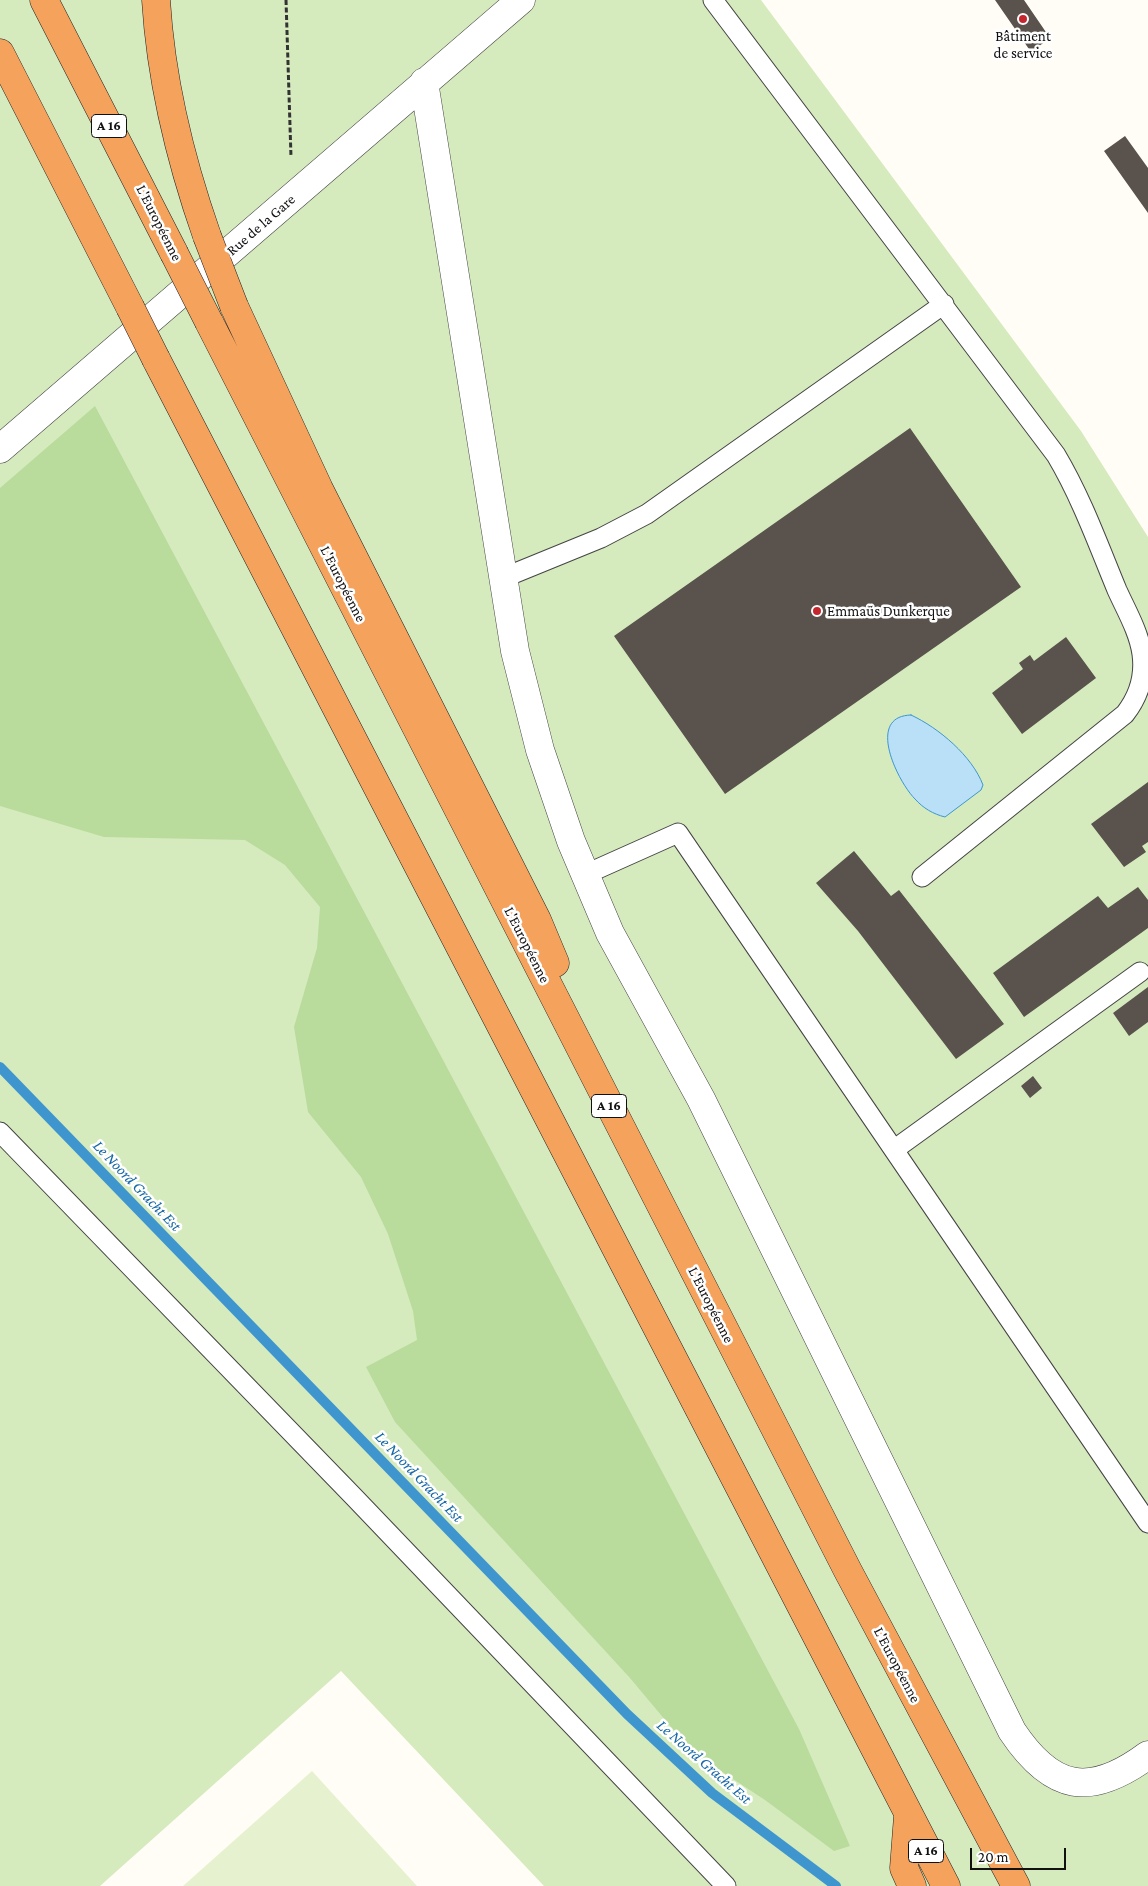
<!DOCTYPE html>
<meta charset="utf-8">
<style>
body{margin:0}
#map{position:relative;width:1148px;height:1886px;overflow:hidden;background:#fffdf5;font-family:"Crimson Pro",serif}
canvas{display:block}
.scale{position:absolute;left:970px;top:1848px;width:96px;height:22px;box-sizing:border-box;border:2px solid #111;border-top:0;padding-left:6px;font-size:15px;line-height:18px;white-space:nowrap;color:#111;-webkit-text-stroke:4px #fff;paint-order:stroke}
</style>
<div id="map">
<canvas width="1148" height="1886"></canvas>
<div class="scale">20 m</div>
</div>
<script>
const context = document.querySelector('canvas').getContext('2d');
context.lineJoin = 'round';
function fill(path, color) {
  context.fillStyle = color;
  context.fill(path, 'evenodd');
}
function strokePath(path, color, width, dash) {
  context.strokeStyle = color;
  context.lineWidth = width;
  context.lineCap = dash ? 'butt' : 'round';
  context.setLineDash(dash || []);
  context.stroke(path);
}
function drawText(font, color, halo, rows, align = 'center') {
  context.font = font + ' "Crimson Pro",serif';
  context.lineWidth = 5;
  context.setLineDash([]);
  context.textBaseline = 'middle';
  context.strokeStyle = halo;
  context.fillStyle = color;
  for (const [text, x, y, turn = 0] of rows) {
    context.save();
    context.translate(x, y);
    context.rotate((+turn || 0) * Math.PI / 180);
    context.textAlign = isNaN(turn) ? turn : align;
    if (halo) context.strokeText(text, 0, 0);
    context.fillText(text, 0, 0);
    context.restore();
  }
}
fill(new Path2D(`
 M0,0h761l320,431 67,106v1349h-604l-203,-215 -241,215h-100z`), '#d5ebbd');
fill(new Path2D(`
 M95,406l704,1323 51,117 -16,5 -69,-51 -73,-48 -62,-74 -235,-256 -29,-55 51,-27 -4,-29 -25,-77 -27,-57 -53,-65 -14,-85 23,-79 3,-41 -35,-42 -40,-25 -141,-3 -104,-31v-318z`), '#b9dc9c');
fill(new Path2D(`
 M312,1771l105,115h-234z`), '#e6f2cf');
const water = new Path2D(`
 M911,715c28,13 61,41 72,70l-2,5 -36,27c-12,-3 -22,-9 -30,-18 -17,-17 -50,-83 -4,-84z`);
fill(water, '#b9e0f7');
strokePath(water, '#3f96cf', 1);
strokePath(new Path2D(`
 M0,1067l627,647 85,79 124,93`), '#3f96cf', 10);
fill(new Path2D(`
 M995,0h29l26,38 -19,14z
 M1125,136l23,32v45l-44,-62z
 M910,428l111,159 -296,207 -111,-158z
 M1066,637l30,41 -74,56 -30,-41 31,-24 -4,-6 11,-8 4,6z
 M1148,782v60l-6,4 4,6 -22,15 -33,-43z
 M854,851l37,45 8,-6 105,134 -48,35 -98,-128 -42,-48z
 M1138,887l10,13v28l-124,89 -31,-44 105,-77 10,12z
 M1148,987v35l-19,14 -16,-23z
 M1033,1076l9,12 -12,10 -9,-12z`), '#5a524d');
const lane = new Path2D(`
 M713,0l343,455c25,42 42,89 61,135 9,20 22,42 25,64 3,22 -3,42 -17,60l-203,163
 M503,578l98,-40 46,-24 297,-210
 M584,875l94,-42 470,690
 M0,1132l354,365 372,389
 M895,1149l245,-177`);
const street = new Path2D(`
 M424,82l91,569 25,99 31,91 39,92 91,166 311,632c40,60 78,67 136,24
 M0,449l521,-449`);
const highway = new Path2D(`
 M44,0l130,253
 M156,0c5,82 24,159 51,236
 M0,53l130,254
 M234,306l85,183 218,431 18,43
 M209,322l639,1249 168,315
 M156,359l790,1527
 M908,1816l-4,52 8,18`);
strokePath(lane, '#444', 21);
strokePath(street, '#444', 29);
strokePath(highway, '#222', 29);
strokePath(new Path2D(`
 M286,0l5,157`), '#333', 3, [5, 2.5]);
strokePath(lane, '#fff', 19);
strokePath(street, '#fff', 28);
strokePath(highway, '#f5a25d', 28);
const highwayBridge = new Path2D(`
 M207,236l27,70
 M174,253l35,69
 M130,307l26,52`);
strokePath(highwayBridge, '#222', 29, []);
strokePath(highwayBridge, '#f5a25d', 28);
for (const [x, y, r, color] of [
 [1023,19,5,"#c4262e"],
 [817,611,5,"#c4262e"]
]) {
  const dot = new Path2D();
  dot.arc(x, y, r, 0, 2 * Math.PI);
  context.fillStyle = color;
  context.fill(dot);
  strokePath(dot, '#fff', 2);
}
for (const [x, y, w] of [
 [109,126,35],
 [609,1106,35],
 [926,1851,35]
]) {
  const box = new Path2D();
  box.roundRect(x - w / 2, y - 11.5, w, 23, 4);
  context.fillStyle = '#fff';
  context.fill(box);
  strokePath(box, '#111', 1);
}
drawText('bold 14px', '#111', null, [
 ["A 16",109,126],
 ["A 16",609,1106],
 ["A 16",926,1851]
]);
drawText('15px', '#111', '#fff', [
 ["Bâtiment",1023,36],
 ["de service",1023,53],
 ["Emmaüs Dunkerque",827,611,"left"]
]);
drawText('15px', '#111', '#fff', [
 ["L'Européenne",159,223,63],
 ["Rue de la Gare",261,225,-41],
 ["L'Européenne",343,584,63],
 ["L'Européenne",527,945,63],
 ["L'Européenne",711,1305,63],
 ["L'Européenne",897,1665,62]
]);
drawText('italic 16px', '#1768a6', '#fff', [
 ["Le Noord Gracht Est",137,1186,46],
 ["Le Noord Gracht Est",419,1477,46],
 ["Le Noord Gracht Est",704,1762,41]
]);
</script>
